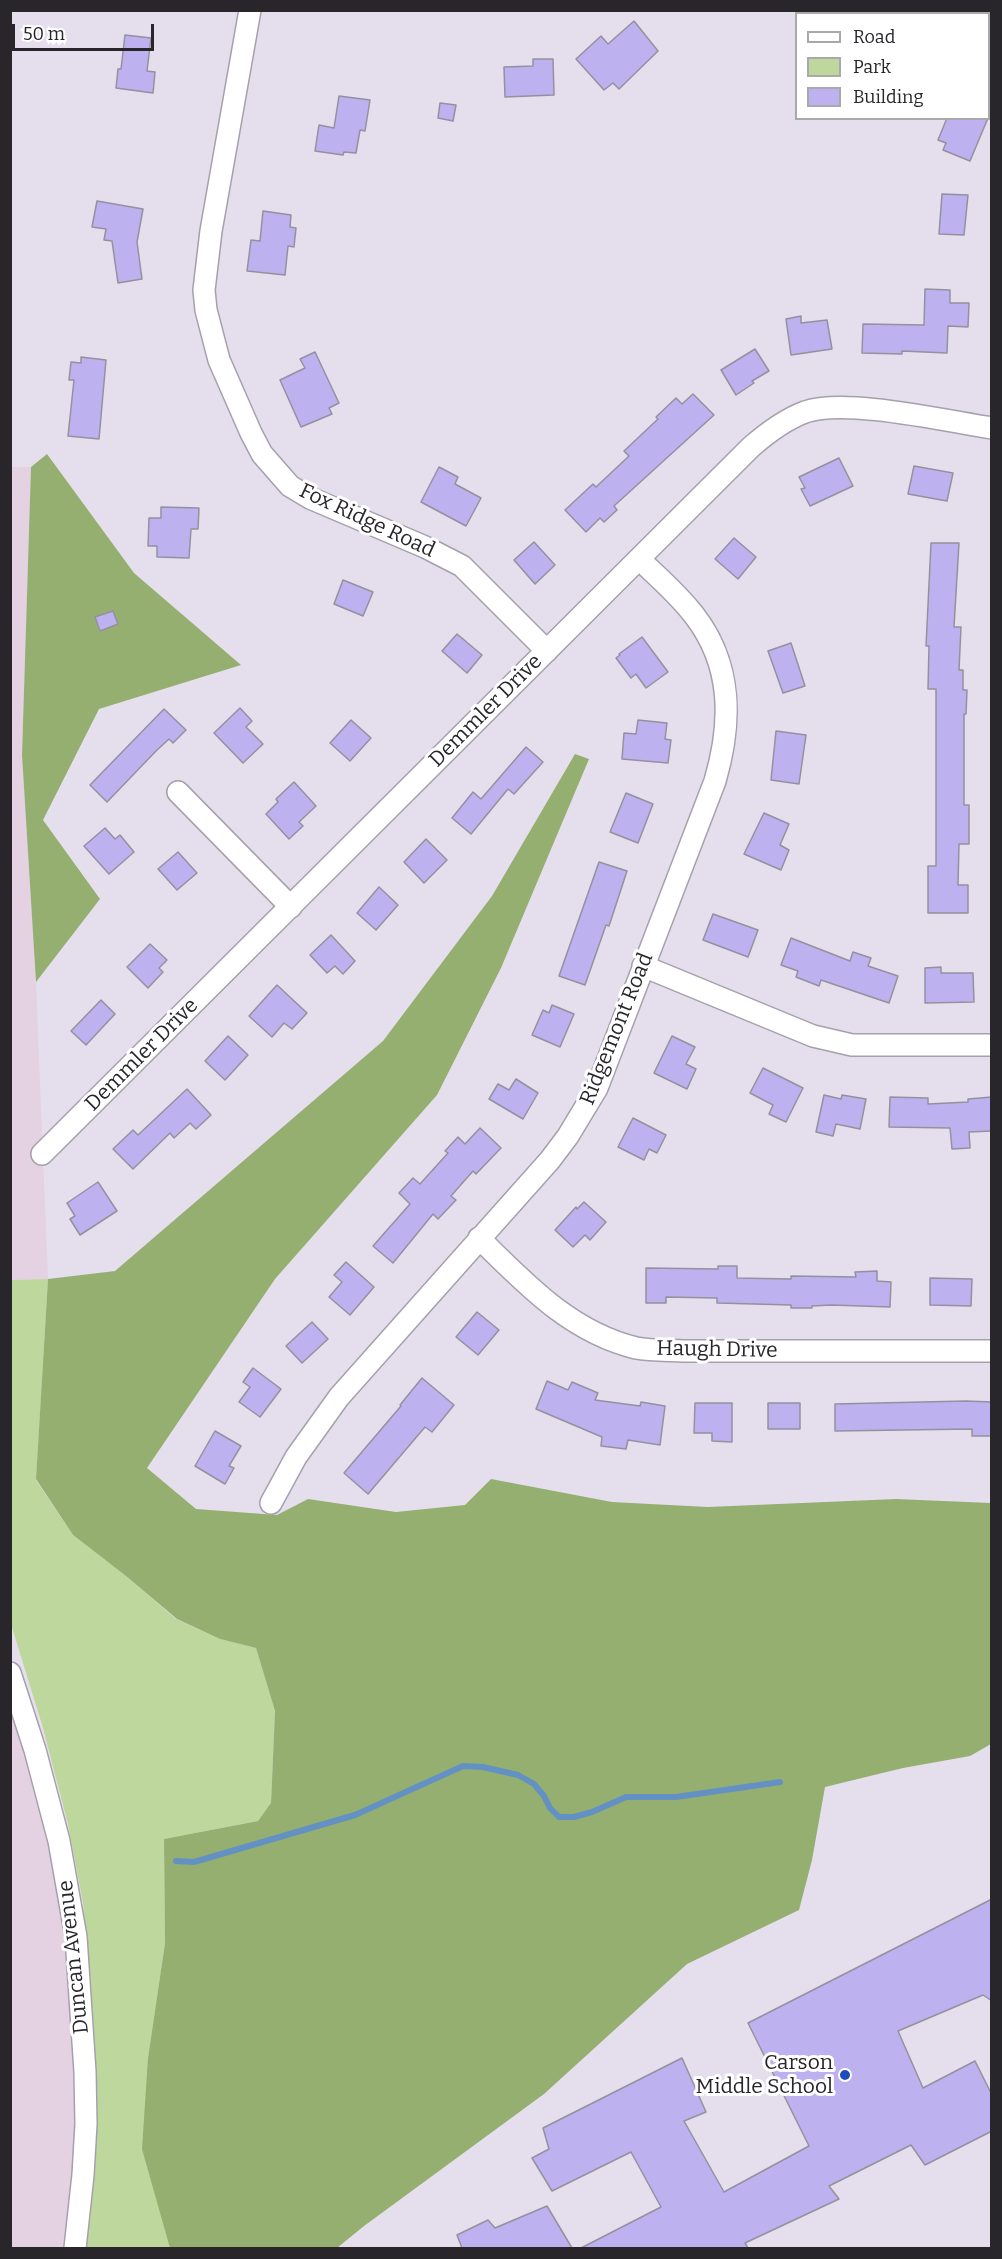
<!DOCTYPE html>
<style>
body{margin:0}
#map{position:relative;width:1002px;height:2259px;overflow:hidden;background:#e5dfed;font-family:Bitter,serif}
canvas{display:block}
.frame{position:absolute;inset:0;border:12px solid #28262b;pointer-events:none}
.legend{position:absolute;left:795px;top:12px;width:195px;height:108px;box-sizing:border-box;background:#fff;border:2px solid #a9a8aa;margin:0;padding:8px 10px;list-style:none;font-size:18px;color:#28262b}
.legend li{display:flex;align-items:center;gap:12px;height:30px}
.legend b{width:30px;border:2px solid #a9a8aa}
.scale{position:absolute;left:12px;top:24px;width:142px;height:27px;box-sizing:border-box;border:3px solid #28262b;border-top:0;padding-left:8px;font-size:18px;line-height:21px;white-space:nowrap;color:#28262b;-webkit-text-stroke:4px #fff;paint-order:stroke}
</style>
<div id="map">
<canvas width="1002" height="2259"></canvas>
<div class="frame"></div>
<ul class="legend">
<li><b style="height:8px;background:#fff"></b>Road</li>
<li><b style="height:16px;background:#bdd79c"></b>Park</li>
<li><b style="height:16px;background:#beb1ef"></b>Building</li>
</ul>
<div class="scale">50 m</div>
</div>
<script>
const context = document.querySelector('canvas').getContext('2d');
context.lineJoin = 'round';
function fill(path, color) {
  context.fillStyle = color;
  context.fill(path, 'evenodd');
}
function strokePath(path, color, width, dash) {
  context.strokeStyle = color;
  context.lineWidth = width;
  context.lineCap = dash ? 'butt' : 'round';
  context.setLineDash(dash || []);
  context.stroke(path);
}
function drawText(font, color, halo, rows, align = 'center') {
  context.font = font + ' Bitter,serif';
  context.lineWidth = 6;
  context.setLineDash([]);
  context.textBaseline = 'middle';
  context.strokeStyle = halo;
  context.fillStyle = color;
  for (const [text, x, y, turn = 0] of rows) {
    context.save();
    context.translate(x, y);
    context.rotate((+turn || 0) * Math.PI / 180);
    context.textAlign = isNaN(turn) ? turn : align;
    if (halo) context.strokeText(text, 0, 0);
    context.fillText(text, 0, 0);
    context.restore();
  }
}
fill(new Path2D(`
 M10,467h21l-9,288 14,227 12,297 -38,1z
 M10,1673l66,264 -1,311h-64z`), '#e4d2e2');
fill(new Path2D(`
 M48,1279l-12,201 37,55 53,41 50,43 44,20 36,9 19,63 -4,93 -13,17 -94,18 1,104 -17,115 22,190h-86l12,-110v-71l-5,-82 -8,-82 -15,-79 -25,-96 -32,-104 -1,-344z`), '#bdd79c');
fill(new Path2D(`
 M47,454l87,119 107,92 -142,44 -56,111 57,79 -64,83 -14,-227 9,-288z
 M575,754l14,5 -88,209 -64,127 -162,184 -128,189 49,41 81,6 31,-16 88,13 69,-7 26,-26 121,23 96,5 188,-8 95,4v241l-21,12 -67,12 -78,19 -13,73 -13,50 -112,54 -143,130 -180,132 -27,22h-167l-28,-99 6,-91 17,-115 -1,-104 94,-18 13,-18 4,-92 -19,-63 -36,-9 -43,-20 -51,-43 -53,-41 -37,-56 12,-200 67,-8 268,-230 109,-145z`), '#95af71');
strokePath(new Path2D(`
 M176,1861l18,1 161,-47 108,-49 20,1 35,8 16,9 10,12 6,12 9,9h15l18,-5 34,-15h50l104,-15`), '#6491c3', 6);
const building = new Path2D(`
 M634,21l24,30 -39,38 -6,-6 -9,7 -28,-31 25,-23 7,8z
 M125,35l26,3 -4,33 8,1 -2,21 -37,-5 2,-19h3z
 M533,59h20l1,36 -49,2 -1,-30 29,-1z
 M339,96l31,4 -5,31 -5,-1 -4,23 -12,-1 -1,3 -28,-4 4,-26 15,3z
 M440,103l16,2 -3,16 -15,-3z
 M947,118h41l-18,43 -27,-11 3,-7 -8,-3z
 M942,194l26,1 -4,40 -25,-1z
 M97,201l46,8 -6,33 5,37 -24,4 -6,-42 -8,-1 2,-11 -14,-2z
 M263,211l28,4 -1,12 6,1 -2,19 -6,-1 -3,29 -38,-4 4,-31 9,1z
 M925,289l25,1v13h19l-1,24 -20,-1 -1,27 -45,-2v3l-40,-1 1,-29 61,1z
 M801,316v7l26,-3 5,29 -41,6 -5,-36z
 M755,349l14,22 -17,10 2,2 -18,12 -15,-25z
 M315,352l24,51 -10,5 3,6 -31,13 -21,-47 25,-12 -5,-9z
 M81,357l25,3 -7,79 -31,-3 6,-56h-5l2,-18 10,1z
 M693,394l21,21 -100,91 3,4 -13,12 -4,-4 -14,14 -21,-22 28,-26 3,3 33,-31 -5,-5 34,-32 -2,-2 20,-19 6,6z
 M839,458l14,28 -43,20 -9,-17 4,-1 -6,-11z
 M914,466l39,7 -6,28 -39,-7z
 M439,467l19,10 -3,7 26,14 -15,28 -45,-24z
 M161,507l38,1 -1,21h-7l-2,29 -32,-1v-11h-9l1,-28h12z
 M734,538l22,19 -18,22 -23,-20z
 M534,542l21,23 -20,19 -21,-24z
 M931,543h28l-5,84h7l-2,43h4v20h4l-1,24h-2v91h5v39h-10l-1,41h10v28h-40v-47h8v-177h-8l1,-43h-3z
 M343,580l30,12 -10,24 -29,-12z
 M113,611l5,13 -18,7 -5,-14z
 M457,634l25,21 -15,18 -25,-22z
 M642,637l26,35 -22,16 -10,-14 -5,4 -15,-20 4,-3 -1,-1z
 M791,643l14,43 -22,7 -15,-42z
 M240,708l12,13 -6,6 17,17 -20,19 -29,-30z
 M164,709l22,21 -13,13 -4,-4 -13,12 -49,51 -17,-17z
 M351,720l20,18 -21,23 -20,-18z
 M638,720l29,3 -2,16 6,1 -3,23 -46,-4 2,-26 12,1z
 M776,731l30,4 -7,49 -28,-4z
 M526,747l17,15 -29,32 -6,-5 -37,45 -19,-16 21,-26 8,7z
 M294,782l22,24 -17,16 4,4 -14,13 -23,-25 12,-12 -2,-3z
 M626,793l27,11 -15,39 -28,-11z
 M764,813l25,11 -9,21 9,5 -8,20 -37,-16z
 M105,828l10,11 5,-4 14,17 -25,22 -25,-28z
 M426,839l21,21 -23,23 -20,-21z
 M178,852l19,21 -20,17 -19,-21z
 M599,862l28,9 -18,55 -3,-1 -21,60 -26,-9z
 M379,887l19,18 -22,25 -19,-17z
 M713,914l45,16 -10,27 -45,-17z
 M331,935l24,26 -12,13 -8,-8 -8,7 -17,-18z
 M791,938l59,23 3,-9 18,6 -3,8 30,10 -9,27 -68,-23 -2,6 -23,-9 2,-6 -17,-6z
 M150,944l17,16 -8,8 4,4 -15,16 -21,-21z
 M941,967v6h32l1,29 -49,1v-35z
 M277,985l30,28 -15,16 -8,-6 -12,14 -23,-21z
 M101,1000l14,14 -29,31 -15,-14z
 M552,1005l22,9 -14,33 -28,-12 11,-25 6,3z
 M228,1036l20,19 -23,25 -20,-19z
 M672,1036l23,11 -9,17 10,5 -9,20 -33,-16z
 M763,1068l40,20 -17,34 -17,-8 4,-9 -23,-12z
 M516,1079l22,14 -15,26 -34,-20 9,-15 11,6z
 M187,1089l24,26 -15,14 -6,-6 -16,15 -4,-5 -37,36 -20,-20 20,-19 5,5z
 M824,1095l17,4 1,-4 24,4 -6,30 -24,-5 -3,12 -17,-4z
 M890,1097l38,1v6l40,-2v-3l24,-2v34l-23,1 1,16 -18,1 -2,-21 -61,-1z
 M633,1118l33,17 -9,18 -8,-4 -5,11 -26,-13z
 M480,1128l21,20 -25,26 -3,-3 -22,25 5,4 -18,19 -5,-5 -40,49 -20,-17 37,-42 -11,-11 14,-15 7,6 28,-31 -3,-2 13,-14 7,7z
 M98,1182l19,29 -37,24 -10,-16 5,-3 -8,-13z
 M584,1202l22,20 -16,18 -5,-5 -12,12 -18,-17 21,-23 1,2z
 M346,1262l28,25 -24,28 -21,-18 13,-15 -8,-7z
 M718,1266h19v12l54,1v-3l65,1 -1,-5 22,-1v10l14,1 -1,25 -59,-2 -19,1v2h-21v-3l-74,-2v-5l-51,-1v6h-20v-35l72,1z
 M930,1278l42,1 -1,27 -41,-1z
 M477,1312l22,18 -21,25 -22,-18z
 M312,1322l16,17 -26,24 -16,-17z
 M253,1368l28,21 -21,28 -21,-15 11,-15 -7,-5z
 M422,1378l32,27 -22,27 -7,-5 -57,67 -24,-21 57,-67 -1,-1z
 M547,1381l21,9 4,-8 26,11 -3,7 45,6 1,-4 24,4 -5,39 -32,-5 -2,9 -25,-3 1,-9 -66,-28z
 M966,1401l26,1v34h-20v-7l-137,2v-27z
 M695,1403h37v39l-20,-1v-8h-18z
 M768,1403h32v26h-32z
 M215,1431l26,15 -12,20 5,2 -9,16 -30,-18z
 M992,1899v102l-9,-6 -85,36 25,57 52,-27 17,34v36l-67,34 -14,-20 -82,41 10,13 -94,44 3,5h-167l80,-41 -30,-55 -79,39 -20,-33 17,-9 -6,-21 139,-70 24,54 -22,9 40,71 85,-46 -61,-123z
 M547,2206l25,42h-110l-5,-13 31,-15 7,8z`);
fill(building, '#beb1ef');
strokePath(building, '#94919f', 1.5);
const minor = new Path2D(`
 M250,10l-39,221 -7,59 2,20 13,50 32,73 11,21 28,32 20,12 115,49 37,19 85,85
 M178,792l113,115
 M643,966l170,70 39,9h140
 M42,1154l709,-707c16,-14 33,-27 54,-35 41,-14 141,9 187,16
 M479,1238c47,46 91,94 157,110 16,3 34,2 50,3h306
 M271,1503l25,-46 43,-60 211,-237 18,-24 29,-48 118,-307c17,-58 18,-116 -21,-166 -16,-21 -36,-38 -55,-56
 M10,1673l25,77 24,91 17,96 9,135 1,52 -3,51 -8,73`);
strokePath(minor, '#a6a0ad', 24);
strokePath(minor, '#fff', 21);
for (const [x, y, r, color] of [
 [845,2075,6,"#1f4ebc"]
]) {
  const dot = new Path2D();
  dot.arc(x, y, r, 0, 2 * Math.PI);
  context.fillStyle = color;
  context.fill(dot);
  strokePath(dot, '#fff', 2);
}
drawText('21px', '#28262b', '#fff', [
 ["Fox Ridge Road",367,521,25],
 ["Demmler Drive",486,711,-45],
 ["Ridgemont Road",617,1029,-68],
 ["Demmler Drive",142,1055,-45],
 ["Haugh Drive",717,1350,1],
 ["Duncan Avenue",74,1957,-96]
]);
drawText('21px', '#28262b', '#fff', [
 ["Carson",833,2063],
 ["Middle School",833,2087]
], 'right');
</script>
